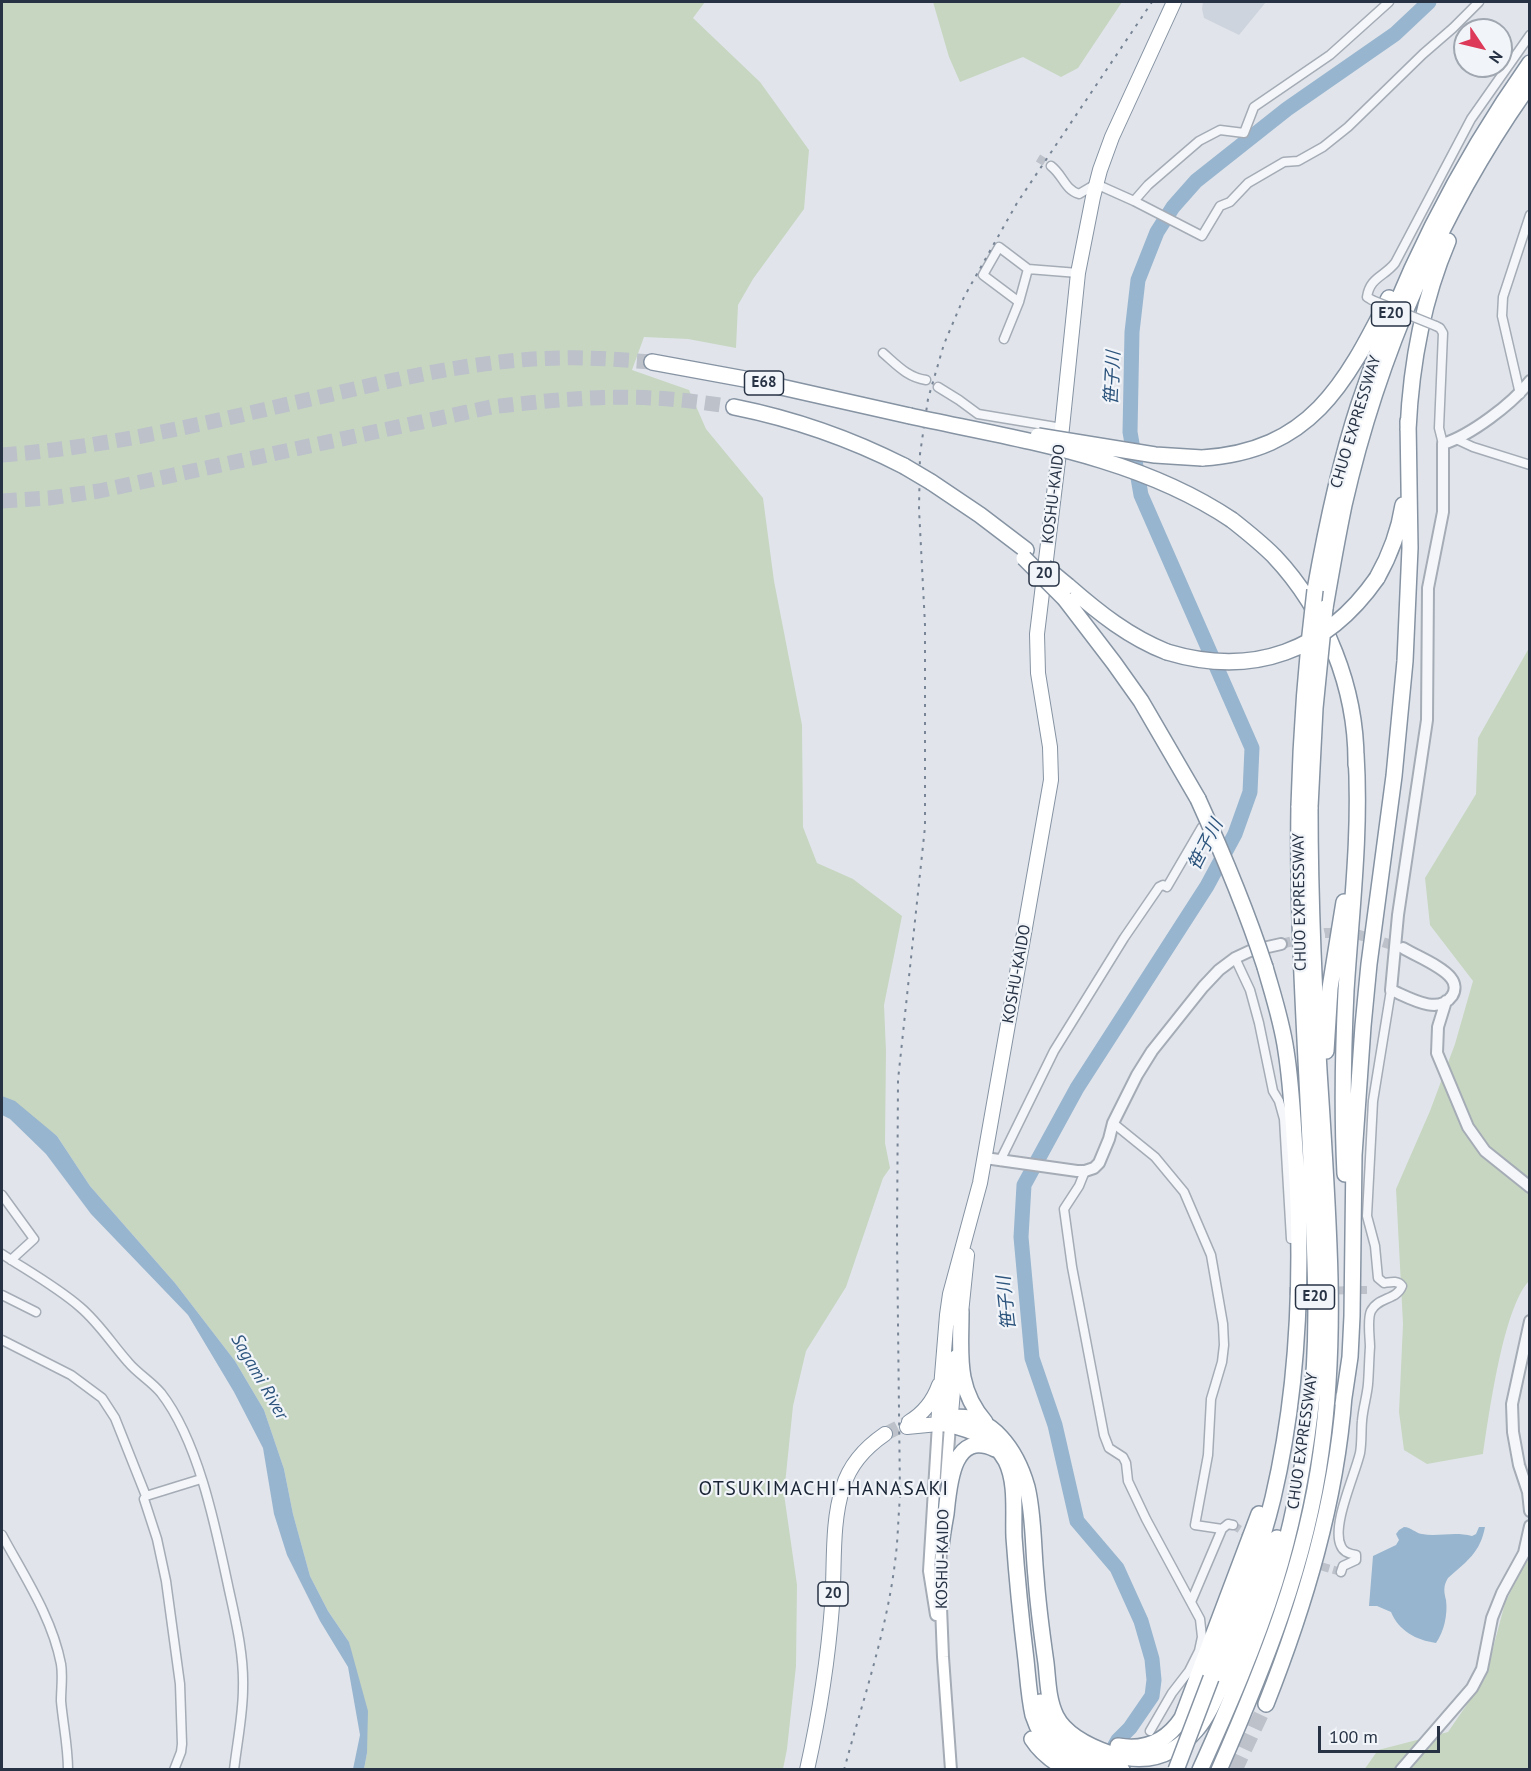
<!DOCTYPE html>
<meta charset="utf-8">
<style>
body{margin:0}
#map{position:relative;width:1531px;height:1771px;overflow:hidden;background:#e1e5eb;font-family:"PT Sans",sans-serif}
canvas{display:block}
.frame{position:absolute;inset:0;border:3px solid #273345;pointer-events:none}
.north{position:absolute;left:1453px;top:18px;width:60px;height:60px;box-sizing:border-box;background:#f1f4f8;border:2px solid #a0a7b0;border-radius:50%;rotate:125deg;font-size:16px;font-weight:700;line-height:24px;text-align:center;color:#273345}
.north::after{content:'';display:block;margin:auto;width:21px;height:27px;background:#dd3958;clip-path:polygon(50% 0,100% 100%,50% 72%,0 100%)}
.scale{position:absolute;left:1318px;top:1726px;width:122px;height:27px;box-sizing:border-box;border:3px solid #273345;border-top:0;padding-left:8px;font-size:18px;line-height:21px;white-space:nowrap;color:#273345;-webkit-text-stroke:4px #f1f4f8;paint-order:stroke}
</style>
<div id="map">
<canvas width="1531" height="1771"></canvas>
<div class="frame"></div>
<div class="north">N</div>
<div class="scale">100 m</div>
</div>
<script>
const context = document.querySelector('canvas').getContext('2d');
context.lineJoin = 'round';
function fill(path, color) {
  context.fillStyle = color;
  context.fill(path, 'evenodd');
}
function strokePath(path, color, width, dash) {
  context.strokeStyle = color;
  context.lineWidth = width;
  context.lineCap = dash ? 'butt' : 'round';
  context.setLineDash(dash || []);
  context.stroke(path);
}
function drawText(font, color, halo, rows, align = 'center') {
  context.font = font + ' "PT Sans","Noto Sans JP",sans-serif';
  context.lineWidth = 4.5;
  context.setLineDash([]);
  context.textBaseline = 'middle';
  context.strokeStyle = halo;
  context.fillStyle = color;
  for (const [text, x, y, turn = 0] of rows) {
    context.save();
    context.translate(x, y);
    context.rotate((+turn || 0) * Math.PI / 180);
    context.textAlign = isNaN(turn) ? turn : align;
    if (halo) context.strokeText(text, 0, 0);
    context.fillText(text, 0, 0);
    context.restore();
  }
}
fill(new Path2D(`
 M1203,2h63l-27,33 -35,-17 -2,-9z`), '#ced4dd');
fill(new Path2D(`
 M2,2h703l-12,16 67,64 49,68 -5,59 -51,70 -15,26 -2,43 -48,-9 -44,-2 -12,33 57,20 17,39 57,69 11,83 28,144 1,102 14,36 36,16 49,37 -18,89 2,46 -1,92 5,25 -7,10 -37,109 -40,64 -13,55 -9,88 13,91 -1,81 -9,83 -4,20h-419l3,-16 -18,-111 -21,-31 -18,-35 -17,-62 -9,-45 -20,-59 -29,-49 -60,-78 -85,-97 -33,-50 -55,-40z
 M933,2h189l-44,66 -17,9 -38,-20 -63,25 -11,-25z
 M1529,648v633c-26,27 -40,134 -46,173l-56,10 -23,-14 -5,-38 4,-88 -7,-135 34,-78 25,-67 18,-63 -43,-56 -5,-47 51,-84 2,-56z
 M1529,1555v214l-165,1 14,-20 70,-18 37,-54 20,-75z`), '#c7d6c1');
fill(new Path2D(`
 M2,1096l13,5 42,35 33,50 85,97 60,78 29,49 20,59 9,45 17,62 18,35 21,31 19,69 -1,42 -3,16h-11l7,-34 -12,-68 -28,-46 -33,-66 -13,-41 -11,-66 -29,-56 -46,-77 -97,-101 -45,-60 -36,-35 -8,-4z
 M1404,1527c7,0 11,6 18,7 16,3 32,-3 50,2l4,-2 3,-7h6c-5,26 -18,34 -37,51 -5,8 -4,14 -2,22 2,14 -2,32 -10,43 -20,-3 -37,-12 -45,-31l-14,-6h-8l4,-50 23,-11 3,-5 -3,-6 3,-4z`), '#98b5cf');
strokePath(new Path2D(`
 M1109,1756l9,-16 12,-12 22,-32 2,-16 -2,-21 -11,-38 -24,-53 -40,-47 -22,-96 -23,-67 -11,-121 3,-52 53,-97 130,-202 28,-52 15,-42 2,-44 -111,-253 -11,-63 2,-100 6,-52 19,-48 16,-25 23,-26 91,-72 108,-75 34,-32`), '#98b5cf', 15);
strokePath(new Path2D(`
 M1038,158l13,8
 M1289,1291l78,-1
 M1233,1525l19,12
 M1310,1563l31,9`), '#bcc1ca', 8, [8, 4]);
strokePath(new Path2D(`
 M1281,944l44,-11h28l49,15`), '#bcc1ca', 10, [10, 5]);
strokePath(new Path2D(`
 M885,1434l24,-12`), '#bcc1ca', 14, [14, 7]);
strokePath(new Path2D(`
 M2,455c113,-8 224,-37 335,-62 73,-17 149,-34 224,-35 30,-1 61,2 91,4
 M2,501l47,-3 50,-7 392,-84c53,-6 107,-12 161,-9 27,1 55,5 82,9
 M1235,1770l31,-66`), '#bcc1ca', 15, [15, 8]);
const minor = new Path2D(`
 M1051,166c12,9 14,24 28,28l17,-10 38,17 68,35 18,-30 10,-4 18,-19 36,-21 14,-1 25,-14 25,-20 75,-73 30,-26 26,-26
 M1134,201l14,-16 51,-44 21,-11 24,3 10,-26 76,-52 59,-53
 M1372,300l-5,-3c3,-20 17,-20 28,-34l76,-144 59,-84
 M1019,302l-36,-27 16,-28 29,22
 M1436,326l4,2 3,5 -4,95 4,16
 M1004,339l15,-37 9,-33 50,4
 M883,353c14,12 24,24 43,27
 M938,387l21,13 19,14 84,14
 M1520,394l-18,-78 1,-19 27,-82
 M1458,440l15,7 57,18
 M1235,958l15,32 9,33 14,68 6,10 5,18 7,120
 M1113,1123l42,34 29,35 27,63 12,69 1,21 -2,17 -11,37 -3,56 -13,70 27,4 6,-5 5,1
 M1000,1161l54,-110 70,-113 35,-51 4,-2 4,2 35,-60
 M1085,1171l-6,15 -15,23 8,58 32,168 5,13 14,9 3,6 2,18 18,38 54,100 2,18 -3,14 -10,20 -17,22 -22,38
 M2,1195l32,44 -23,21
 M2,1254c26,17 55,33 78,53 19,16 32,37 48,55 10,12 23,19 33,31 38,49 55,136 68,197 7,32 15,65 14,98 0,27 -6,55 -9,82
 M2,1295l34,17
 M2,1340l69,35 31,23 13,20 31,78
 M2,1535c22,41 50,82 59,129 2,12 0,25 0,37 2,23 7,45 7,69
 M1341,1572l2,-6 13,-6v-5c-6,-1 -13,-3 -15,-9 -10,-20 14,-71 19,-93 2,-11 1,-22 2,-32 1,-13 5,-25 6,-37 1,-12 1,-24 2,-37 0,-9 -3,-28 1,-36 7,-14 26,-11 31,-25 -4,-6 -11,-4 -18,-3l-6,-5 -3,-32 -8,-30 6,-115 18,-111
 M1191,1602l31,-73
 M174,1770l7,-18 1,-8 -2,-60 -14,-103 -9,-42 -13,-40 2,-3 55,-17`);
const tertiary = new Path2D(`
 M1403,948c13,8 39,18 48,30 4,5 5,12 1,18 -14,20 -44,1 -61,-6l7,-75 29,-195 1,-132 15,-76v-68c28,-9 69,-40 87,-63
 M1446,1001l-8,26 -1,26 31,74 17,24 45,36
 M985,1158l92,13h8l9,-3 5,-5 10,-24 4,-16 24,-48 15,-24 51,-64 16,-17 16,-12 15,-7 31,-7
 M1530,1321l-18,83 1,28 6,33 9,27 2,19
 M1401,1770l71,-82 10,-19 10,-51 10,-25 22,-40 6,-27`);
const secondary = new Path2D(`
 M946,1479l4,-54
 M941,1542l-1,40 3,75 8,113
 M936,1615l-7,-44 9,-147`);
const trunk = new Path2D(`
 M960,1323l7,-68
 M909,1422c15,-9 24,-20 30,-37
 M938,1424l9,-109 3,-21 30,-111 71,-403 -1,-33 -12,-74 -1,-39 25,-206 16,-155 15,-76 7,-27 12,-33 62,-135
 M907,1427l31,-3 12,1 6,-68
 M807,1770c12,-54 21,-110 25,-164 3,-39 -1,-83 11,-119 7,-23 23,-40 42,-53`);
const motorway = new Path2D(`
 M652,362l98,18 160,36
 M734,407c60,12 115,31 170,59
 M1408,430c3,-66 14,-128 40,-189
 M1202,458c108,-7 143,-73 187,-160
 M931,482l49,33 46,35
 M1232,520c14,11 29,23 42,36 52,55 83,133 82,209
 M1377,578c13,-23 22,-47 26,-73
 M1068,586c31,27 61,51 99,66
 M1315,590c11,-62 24,-125 44,-186 40,-121 97,-236 171,-341
 M1065,599l49,64 27,38 57,98
 M1325,608c6,-35 12,-69 19,-103 34,-150 97,-296 186,-421
 M1326,1051l4,-63 14,-86
 M1345,1174c-3,-61 -2,-122 1,-183 5,-79 15,-157 10,-237
 M961,1312c0,42 -6,75 24,110
 M1343,1404l7,-47 2,-41 2,-161 9,-129 6,-62 25,-188 11,-115 5,-113 -2,-127
 M951,1418c41,-6 66,34 76,69 7,29 6,61 9,90 2,29 6,58 10,86 2,18 2,37 10,53 10,20 35,31 55,38 20,6 42,7 61,-4 9,-5 18,-13 24,-20 13,-15 20,-34 28,-52 21,-45 38,-93 53,-140
 M950,1425c23,5 44,14 56,36 11,22 7,52 8,76 3,42 7,82 12,123 2,19 3,37 7,55 10,32 30,42 59,55
 M941,1547c1,-11 3,-22 5,-33 3,-28 6,-85 49,-65
 M1211,1678c23,-60 47,-118 62,-180 26,-110 30,-222 23,-334 -3,-38 -4,-76 -10,-113 -4,-29 -13,-56 -21,-84
 M1040,1702c9,45 45,51 82,68
 M1266,1704c39,-99 70,-202 78,-308
 M1032,1739c9,14 21,23 36,31
 M1118,1746c28,5 49,-5 64,-28l77,-204
 M1200,1770c28,-62 55,-124 75,-188 17,-55 28,-112 35,-169 10,-75 5,-152 2,-227 -5,-127 -15,-253 -13,-380
 M1219,1770c45,-103 87,-206 102,-318 16,-112 8,-222 1,-335 -7,-103 -12,-206 -12,-310`);
strokePath(minor, '#a5acb6', 11);
strokePath(tertiary, '#a5acb6', 14);
strokePath(secondary, '#a5acb6', 14);
strokePath(trunk, '#8693a3', 16);
strokePath(motorway, '#8693a3', 18);
strokePath(minor, '#f4f6f9', 8);
strokePath(tertiary, '#f4f6f9', 10);
strokePath(secondary, '#fff', 10);
strokePath(trunk, '#fff', 14);
strokePath(motorway, '#fff', 15);
strokePath(new Path2D(`
 M844,1770c18,-67 43,-140 51,-208 3,-21 3,-43 5,-65l-3,-259 1,-158 27,-253v-202l-6,-116 1,-55 8,-55 16,-55 20,-47 53,-94 135,-201`), '#788596', 2, [3, 6]);
const minorBridge = new Path2D(`
 M1372,300l64,26`);
const motorwayBridge = new Path2D(`
 M910,416c110,24 227,40 322,104
 M1038,436l117,19 47,3
 M904,466l27,16
 M1024,558l41,41
 M1045,567l23,19
 M1167,652c86,26 159,-1 210,-74
 M1198,799c25,55 48,110 67,168
 M1299,806c2,-72 7,-144 16,-216
 M1310,807l5,-99 10,-100
 M1176,1770l35,-92`);
strokePath(minorBridge, '#a5acb6', 11, []);
strokePath(motorwayBridge, '#8693a3', 18, []);
strokePath(minorBridge, '#f4f6f9', 8);
strokePath(motorwayBridge, '#fff', 15);
for (const [x, y, w] of [
 [1391,314,39],
 [764,383,39],
 [1044,574,30],
 [1315,1297,39],
 [833,1594,30]
]) {
  const box = new Path2D();
  box.roundRect(x - w / 2, y - 12, w, 24, 4.5);
  context.fillStyle = '#f1f4f8';
  context.fill(box);
  strokePath(box, '#273345', 1.5);
}
drawText('bold 15px', '#273345', null, [
 ["E20",1391,314],
 ["E68",764,383],
 ["20",1044,574],
 ["E20",1315,1297],
 ["20",833,1594]
]);
drawText('16px', '#273345', '#f1f4f8', [
 ["CHUO EXPRESSWAY",1356,422,-73],
 ["KOSHU-KAIDO",1054,494,-83],
 ["CHUO EXPRESSWAY",1300,902,-91],
 ["KOSHU-KAIDO",1017,974,-80],
 ["CHUO EXPRESSWAY",1303,1441,-82],
 ["KOSHU-KAIDO",943,1559,-89]
]);
drawText('italic 18px', '#2c547d', '#f1f4f8', [
 ["笹子川",1113,378,-87],
 ["笹子川",1206,845,-63],
 ["笹子川",1007,1303,-96],
 ["Sagami River",259,1377,60]
]);
context.letterSpacing = '1.5px';
drawText('20px', '#192435', '#f1f4f8', [
 ["OTSUKIMACHI-HANASAKI",824,1489]
]);
context.letterSpacing = '0px';
</script>
